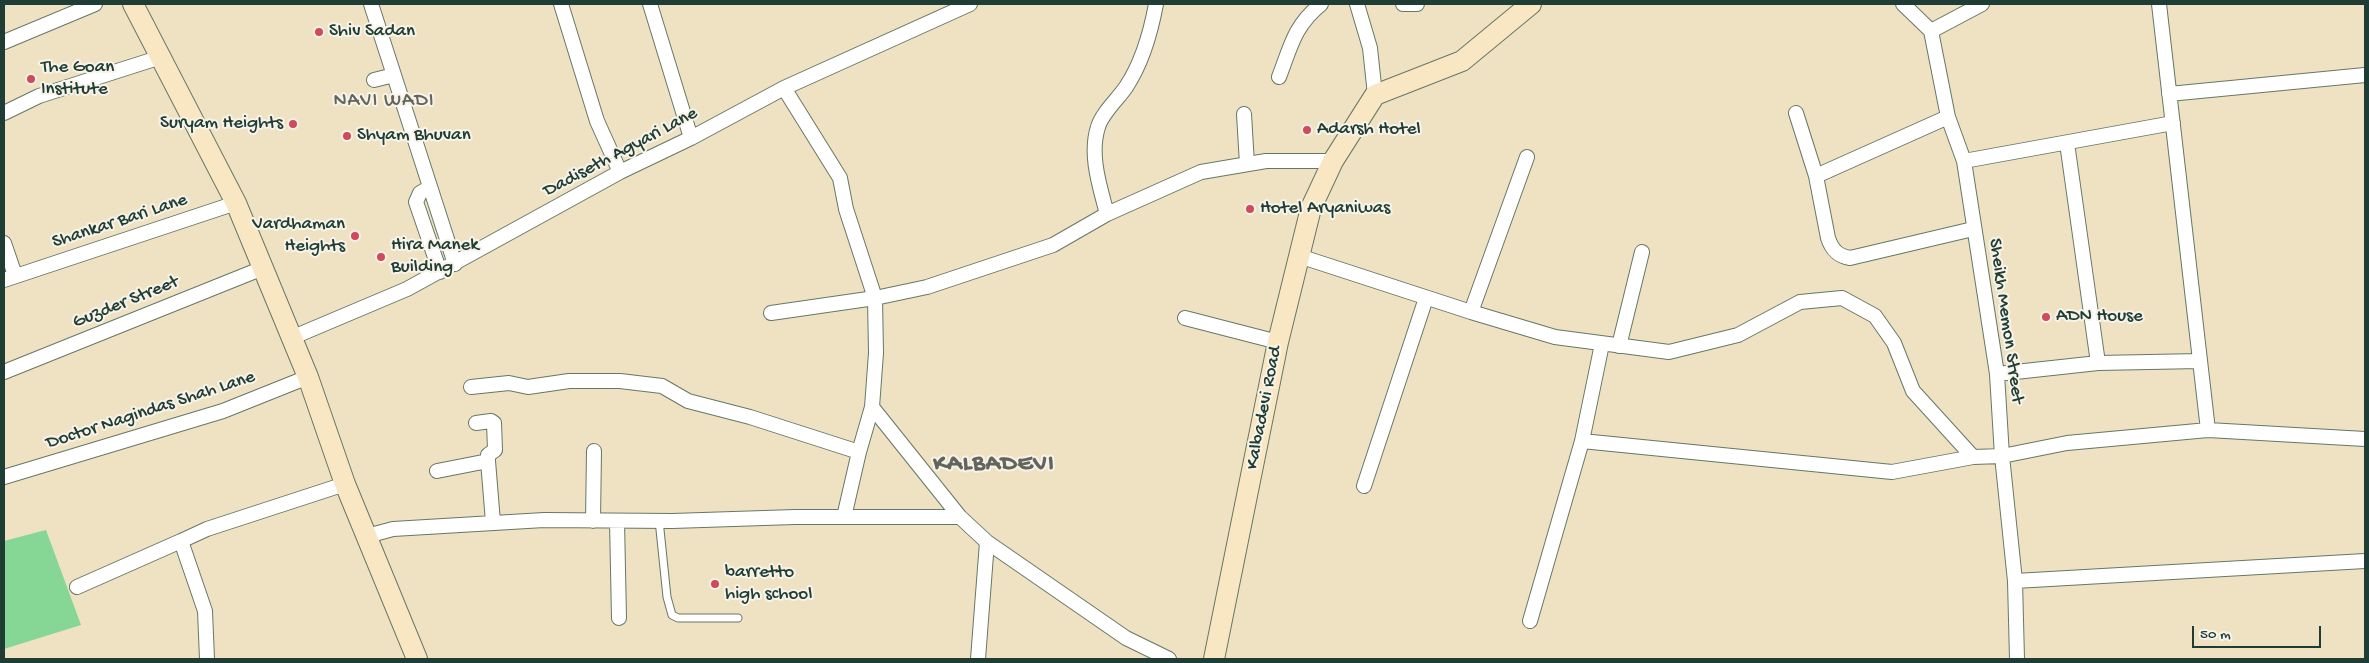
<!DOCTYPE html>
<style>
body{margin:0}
#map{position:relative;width:2369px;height:663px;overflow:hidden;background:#eee2c3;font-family:"Gochi Hand",sans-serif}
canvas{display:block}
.frame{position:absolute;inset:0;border:5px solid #1f3d34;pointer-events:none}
.scale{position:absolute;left:2192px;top:626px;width:129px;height:22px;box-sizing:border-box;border:2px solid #1f3d34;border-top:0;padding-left:6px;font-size:15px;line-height:18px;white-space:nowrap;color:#1f3d34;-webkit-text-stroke:4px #f7f3e8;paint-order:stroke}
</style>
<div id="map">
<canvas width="2369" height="663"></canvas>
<div class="frame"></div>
<div class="scale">50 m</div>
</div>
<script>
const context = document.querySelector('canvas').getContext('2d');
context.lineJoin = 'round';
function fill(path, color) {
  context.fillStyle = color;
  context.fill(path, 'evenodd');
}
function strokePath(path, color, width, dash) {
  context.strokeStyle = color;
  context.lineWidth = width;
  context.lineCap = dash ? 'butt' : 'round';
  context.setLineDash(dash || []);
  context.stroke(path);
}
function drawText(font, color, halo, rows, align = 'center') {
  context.font = font + ' "Gochi Hand",sans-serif';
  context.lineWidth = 4;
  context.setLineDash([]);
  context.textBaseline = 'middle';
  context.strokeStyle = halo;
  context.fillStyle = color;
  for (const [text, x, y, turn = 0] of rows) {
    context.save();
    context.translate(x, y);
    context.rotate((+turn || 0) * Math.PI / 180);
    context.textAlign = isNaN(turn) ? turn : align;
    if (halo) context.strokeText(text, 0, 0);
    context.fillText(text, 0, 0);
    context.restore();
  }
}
fill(new Path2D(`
 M46,530l35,95 -77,24v-108z`), '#86d695');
const lane = new Path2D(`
 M659,520l8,77 5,18 6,3h60`);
const street = new Path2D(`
 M371,4l84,260
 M561,4l36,117 23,51
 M650,4l41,134
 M1357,4l13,44 5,47
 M1403,4h14
 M1903,4l28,27 17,86 16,44 33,213 5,82 13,125 2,78
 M2159,4l49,426
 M1931,31l51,-27
 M4,42l91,-38
 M1279,77c12,-31 15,-51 42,-73
 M374,80l20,-5
 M784,88l56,90 6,31 29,89 1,55 -4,54 -13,45 -15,65
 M2169,94l196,-19
 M4,113l35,-17 122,-39
 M1796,113l20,63 12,62c4,12 10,18 22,20l123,-29
 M1244,114l3,50
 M2067,143l31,220
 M1964,161l209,-38
 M1816,176l132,-59
 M430,187l-10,6 -4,9 24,70
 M1107,214c-7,-27 -18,-59 -9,-87 4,-14 20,-28 28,-40 16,-24 25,-56 30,-83
 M4,243l11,32
 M1299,256l172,56 84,25 114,15 69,-17 62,-33 42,-4 33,18 19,27 19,48 60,66
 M4,280l232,-77
 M1471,312l56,-155
 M771,313l104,-15 52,-11 126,-42 54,-31 94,-42 65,-11h67
 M1185,318l93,24
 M291,338l116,-49 213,-117 71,-34 93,-50 186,-84
 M1619,346l23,-94
 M4,372l259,-104
 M1997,374l101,-11 102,-2
 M471,387l38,-4 19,4 41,-6h51l42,5 26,15 62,16 109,35
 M872,407l88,110 27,25 139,96 43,21
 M476,423l15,-2 3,2 1,27 -7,5v6l5,61
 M1582,441l310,31 81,-15 29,-1 65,-13 141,-13 157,9
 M437,471l51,-10
 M4,477l219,-66 85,-34
 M1364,486l62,-188
 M593,521l1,-70
 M617,521l2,97
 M367,536l26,-7 151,-9 128,1 123,-4h165
 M2015,581l350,-20
 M77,587l104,-46
 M1530,621l52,-180 20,-97
 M207,659l-2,-48 -24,-70 26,-12 138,-45
 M978,659l9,-117`);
const secondary = new Path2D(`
 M133,4l103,199 72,174 37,107 72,175
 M1214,659l64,-317 33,-134 22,-47 42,-66 87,-34 69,-57`);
strokePath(lane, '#677766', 9);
strokePath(street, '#677766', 16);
strokePath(secondary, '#677766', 22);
strokePath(lane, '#fff', 7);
strokePath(street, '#fff', 14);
strokePath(secondary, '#f9e7c3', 20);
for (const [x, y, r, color] of [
 [319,32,5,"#d1495b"],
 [31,79,5,"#d1495b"],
 [293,124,5,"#d1495b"],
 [1307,130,5,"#d1495b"],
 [347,136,5,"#d1495b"],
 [1250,209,5,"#d1495b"],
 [355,236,5,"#d1495b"],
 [381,257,5,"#d1495b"],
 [2046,317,5,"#d1495b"],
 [715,584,5,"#d1495b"]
]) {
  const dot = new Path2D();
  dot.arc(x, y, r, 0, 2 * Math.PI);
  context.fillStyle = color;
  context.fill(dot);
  strokePath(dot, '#f7f3e8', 2);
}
drawText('19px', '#1f3d34', '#f7f3e8', [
 ["Shiv Sadan",329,32],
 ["The Goan",41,68],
 ["Institute",41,90],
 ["Suryam Heights",283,124,"right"],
 ["Adarsh Hotel",1317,130],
 ["Shyam Bhuvan",357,136],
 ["Hotel Aryaniwas",1260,209],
 ["Vardhaman",345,225,"right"],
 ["Heights",345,247,"right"],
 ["Hira Manek",391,246],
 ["Building",391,268],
 ["ADN House",2056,317],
 ["barretto",725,573],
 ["high school",725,595]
], 'left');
drawText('19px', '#1f3d34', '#f7f3e8', [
 ["Dadiseth Agyari Lane",621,153,-28],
 ["Shankar Bari Lane",120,222,-18],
 ["Guzder Street",126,303,-22],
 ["Sheikh Memon Street",2005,321,82],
 ["Kalbadevi Road",1265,408,-79],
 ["Doctor Nagindas Shah Lane",151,411,-18]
]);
context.letterSpacing = '1px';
drawText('20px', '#62645d', '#f7f3e8', [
 ["NAVI WADI",384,102]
]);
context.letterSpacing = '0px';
context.letterSpacing = '1px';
drawText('bold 24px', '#62645d', '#f7f3e8', [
 ["KALBADEVI",994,465]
]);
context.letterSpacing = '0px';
</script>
